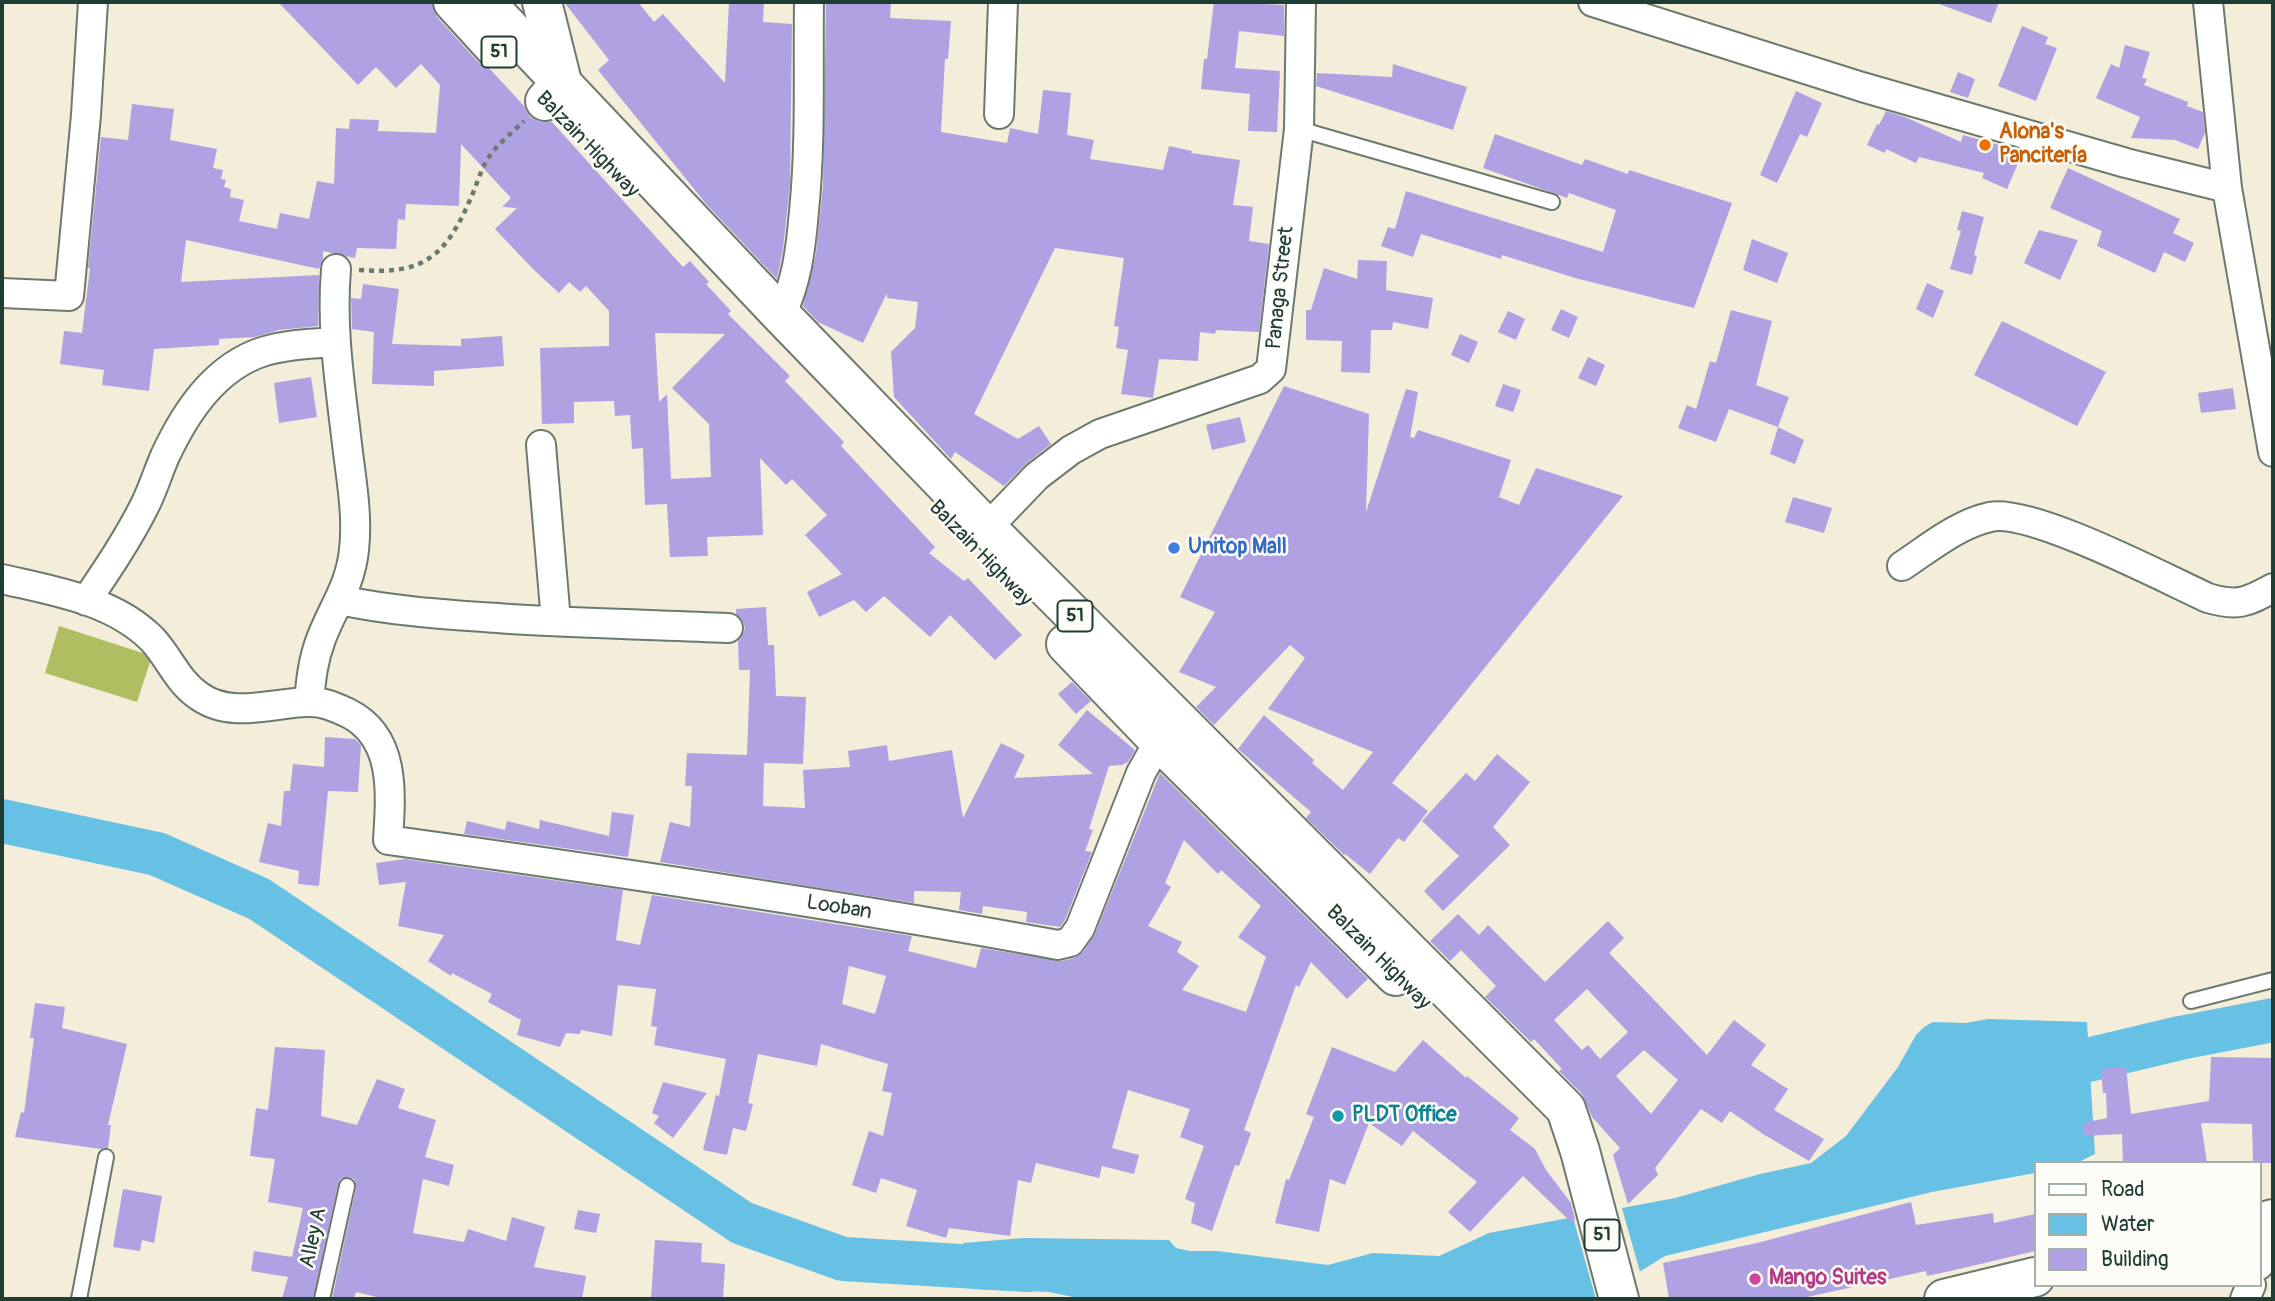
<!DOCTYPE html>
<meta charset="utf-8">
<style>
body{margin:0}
#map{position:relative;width:2275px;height:1301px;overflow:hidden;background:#f4edda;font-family:Pangolin,sans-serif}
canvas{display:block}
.frame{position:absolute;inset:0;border:4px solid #1f3d34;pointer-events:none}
.legend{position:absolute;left:2034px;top:1161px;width:228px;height:126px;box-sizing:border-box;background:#fdfcf7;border:2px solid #a4b0a9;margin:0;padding:9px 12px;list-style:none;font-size:21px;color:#1f3d34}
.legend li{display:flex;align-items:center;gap:14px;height:35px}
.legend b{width:35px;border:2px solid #a4b0a9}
</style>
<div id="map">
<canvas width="2275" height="1301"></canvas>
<div class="frame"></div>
<ul class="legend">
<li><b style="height:9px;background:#fff"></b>Road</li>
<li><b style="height:19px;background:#67c1e5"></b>Water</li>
<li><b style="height:19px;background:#b0a2e2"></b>Building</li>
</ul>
</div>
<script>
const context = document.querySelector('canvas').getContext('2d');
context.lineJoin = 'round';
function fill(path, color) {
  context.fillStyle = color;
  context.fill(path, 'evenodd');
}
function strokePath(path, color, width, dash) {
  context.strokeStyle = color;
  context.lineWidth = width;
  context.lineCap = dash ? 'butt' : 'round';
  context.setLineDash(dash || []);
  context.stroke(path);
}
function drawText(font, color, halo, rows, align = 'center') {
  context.font = font + ' Pangolin,sans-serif';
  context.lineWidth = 5;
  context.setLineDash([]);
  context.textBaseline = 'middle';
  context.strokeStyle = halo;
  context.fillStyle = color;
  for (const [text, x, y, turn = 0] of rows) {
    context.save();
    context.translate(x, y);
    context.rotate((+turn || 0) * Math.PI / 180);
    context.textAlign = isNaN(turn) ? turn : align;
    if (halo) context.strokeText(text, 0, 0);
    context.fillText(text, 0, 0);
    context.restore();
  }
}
fill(new Path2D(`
 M59,626l93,30 -15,46 -92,-29z`), '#aebe61');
fill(new Path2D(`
 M1988,1019l99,3 8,132 -18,9h-42v10l-103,19 -267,64 -69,43h-513l-34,-7 -77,-3 -9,-46 61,-5 145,2 7,8 14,3h27l111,14 45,-12 66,3 50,-23 186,-35 85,-24 51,-11 35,-27 52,-69 18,-32 8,-8 9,-5 33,1z`), '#67c1e5');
fill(new Path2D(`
 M1621,1205l20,70 -38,24h-7l-24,-85z`), '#f4edda');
strokePath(new Path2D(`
 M2,821l155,33 102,45 483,324 101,36 184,11
 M2033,1073l147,-35 93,-18`), '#67c1e5', 44);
fill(new Path2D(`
 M278,2h154l5,15 41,45 11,6 35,38 6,11 10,5h12l131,145 7,-6 19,21 -3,2 25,27 -3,3 62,62 -5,5 59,61 -3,4 94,101 -6,6 35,28 4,-3 54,57 -27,25 -45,-45 -20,22 -46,-41 -18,16 -12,-12 -35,17 -12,-25 35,-18 -37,-39 22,-20 -35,-36 -6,6 -26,-27 3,77 -56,2 1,19 -38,1 -3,-53 -22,1 -2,-57 -11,1 -2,-34 -15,1 -1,-15 -40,1v21l-32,1 -2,-76 69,-2v-35l-23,-25 -6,6 -11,-10 -10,11 -26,-24 -38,-40 22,-21 -15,-1 9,-9 -50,-54 -2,62 -53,-2 -1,16 -7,-1 -2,30 -39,-1 -2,10 -32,-7v8l-4,10 -133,-29 -5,42 138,-7 -1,51 -39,4 -24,7 -36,2v6l-65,4 -5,42 -47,-6 2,-15 -44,-6 4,-33 18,2 8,-65h-2l13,-131 27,3 4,-36 42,5 -4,31 47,9 -4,19 10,2 -2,9 5,1 -2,7 7,2 -1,8 14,3 -5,21 38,8 3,-16 29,6 8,-38 17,3 2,-56 13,1 1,-10 29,1 -1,11 58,2 4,-48 -19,-21 -25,24 -20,-21 -18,18zM655,333l70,1 -53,54 37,36 2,53 -40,2 -4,-85 -8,8z
 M564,2h74l16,20 9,-8 62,69 4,-81h35l-1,20 29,2 -2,160 -7,65 -6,30 -70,-74 -109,-135 11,-10z
 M826,2h65l-1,16 61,3 -3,38h-3l-4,73 66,11 3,-15 28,6 5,-44 28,3 -4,42 27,5 -4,19 73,11 6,-24 23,5 -1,2 49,7 -7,45 20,2 -4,34 20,3 -10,88 -43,-2 -1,4 -15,-2 -2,29 -39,-2 -6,39 -32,-4 7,-44 -12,-2 3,-21 -5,-1 10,-68 -69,-10 -81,166 44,25 21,-13 12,18 -24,19 -23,23 -49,-34 -4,7 -57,-62 -3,-45 24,-24 3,-26 -31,-4v-5l-24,50 -45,-21 -15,-16 13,-52 7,-68z
 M1214,2l70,3v31l-45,-5 -4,37 45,3 -3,61 -29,-1 2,-37 -49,-5 3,-30h3z
 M1940,2h59l-8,21 -52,-19z
 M2022,26l26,11 -3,7 12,4 -21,53 -38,-15z
 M2125,45l25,7 -8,26 5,1 -3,6 44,17 -1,4 16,6 2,21 -7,16 -23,-9 -44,-2 9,-21 -44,-19 15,-34 8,4z
 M1393,64l74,23 -14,43 -137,-44 1,-13 75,4z
 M1958,72l17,7 -7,19 -18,-6z
 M1796,91l26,12 -15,34 -7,-3 -23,49 -17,-8z
 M1886,111l19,6 56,25 2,-7 36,10 23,9 -15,35 -25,-11 2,-5 -65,-16 -3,6 -30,-14 -1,4 -18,-8 10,-21 2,1z
 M1495,134l87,31 3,-6 43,15 1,-4 103,33 -38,105 -119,-30 -73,-23 -1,4 -80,-25 -8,23 -32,-11 7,-19 7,2 11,-38 197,61 13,-42 -47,-17 -2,5 -84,-30z
 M2068,168l112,51 -7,14 21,10 -9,19 -21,-10 -9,21 -58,-27 5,-15 -52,-23z
 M1962,211l22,6 -10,38 3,1 -5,19 -22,-6 11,-38 -4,-1z
 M2039,230l39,10 -18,40 -36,-17z
 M1752,239l36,14 -11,30 -34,-13z
 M1358,260l29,1 -1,29 47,8 -5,31 -35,-7 -1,8h-21l-1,43 -29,-1 1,-31 -36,-1v-30h5l13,-42 33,11z
 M1927,283l17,8 -11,27 -17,-9z
 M363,284l36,5 -7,55 69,2v-7l41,-3 2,30 -70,5v15l-62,-2 2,-52 -22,-3 -1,-31 10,1z
 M1561,309l17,8 -9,21 -18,-8z
 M1731,310l41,11 -16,64 33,12 -11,30 -49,-18 -13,33 -38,-14 9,-23 9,4 14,-48 6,2z
 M1508,311l17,8 -9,21 -18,-8z
 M2002,321l104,51 -29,54 -103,-51z
 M1460,334l18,8 -9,21 -18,-8z
 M1588,357l17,8 -9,21 -18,-8z
 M311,377l6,40 -38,6 -5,-40z
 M1503,384l18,6 -8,22 -18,-6z
 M1284,386l85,28 -3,98 40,-123 12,3 -8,45 4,1 4,-8 93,30 -12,37 20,8 17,-37 87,28 -231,287 36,28 -24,31 -6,-4 -28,36 -25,-20 -1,1 -38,-37 5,-6 -73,-63 26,-34 50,45 -2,3 31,27 30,-38 -105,-43 37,-51 -15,-13 -76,80 -18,-18 20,-20 -37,-15 36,-60 -35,-15z
 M2233,388l3,21 -35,4 -3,-20z
 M1240,417l6,25 -34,8 -6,-25z
 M1778,427l26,13 -9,24 -25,-10z
 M1793,497l39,11 -8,25 -39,-11z
 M766,607l2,38h6l2,51 30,1 -3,67 -39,-1 -1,43 42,2 -2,-38 47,-3 -2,-16 39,-6 2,16 63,-11 11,68 38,-75 24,12 -11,23 79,-4 -35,-29 29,-35 48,40 -7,12 -6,3 -13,1 -20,63 4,1 -8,21 7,1 -27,68 -5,7 -34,-5 1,-10 -44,-6 -1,8 -23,-4 2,-18 -47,-1v12l-254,-41 10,-40 20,5 2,-41h-7l2,-33 60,2 3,-85h-11l-1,-29 4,-5 3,-8 -3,-8 -6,-6v-5z
 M1072,682l19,19 -15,13 -18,-20z
 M325,737l30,2 6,6 -3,47 -30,-1 -9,95 -21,-2 1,-13 -40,-9 9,-39 13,3 3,-35h6l3,-27 31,3z
 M1497,754l33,28 -37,45 17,18 -67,66 -19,-20 35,-35 -37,-35 44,-48 9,8z
 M1160,773l208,206 -21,20 -36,-37 -12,25 -3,-2 -52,145 7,3 -12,33 -4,-1 -23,66 -21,-8 4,-20 -10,-4 19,-53 -24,-9 10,-28 -62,-19 -16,58 27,7 -5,19 -32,-8 -3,12 -63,-15 -5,20 -13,-3 -8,56 -61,-8 -3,10 -40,-12 11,-36 -36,-12 -5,15 -24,-8 17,-54 14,5 9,-43 -10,-2 6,-27 -67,-20 -4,22 -59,-12 -10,49 5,1 -7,27 -13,-3 -6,27 -24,-5 13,-55 3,1 7,-37 -72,-14 3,-18 -6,-1 5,-37 -38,-4 -6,51 -31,-6 -1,4 -14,-1 -6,14 -43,-12 4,-15 -33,-18 4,-8 -40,-21 -1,3 -23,-15 16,-26 -46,-9 8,-44 -27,3 -3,-22 29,-4 218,31 -7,50 24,5 12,-50 260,41 -4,15 68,17 5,-20 81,13 12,-3 9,-6 12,-18zM1184,840l34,34 3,-4 40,36 -23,31 28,20 -20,55 -64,-22 17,-24 -22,-14 5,-10 -34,-16 23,-39 -6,-4zM849,966l37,10 -11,38 -33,-10z
 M612,812l22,3 -6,42 -164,-23 3,-13 38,9 2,-9 32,8 1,-9 69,16z
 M1458,914l21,21 9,-10 57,57 63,-61 16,17 -15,15 98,102 27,-35 32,25 -15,20 37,24 -14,21 50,29 -15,22 -46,-27 -33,-23 -8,12 -21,-14 -46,59 3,7 -30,29 -15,-49 7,-7 -28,-31 -10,-23 -23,-23 3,-2 -28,-30 -3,3 -46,-45 11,-11 -35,-36 -11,11 -20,-20zM1587,989l41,43 -28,27 -12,-14 -6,5 -28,-30zM1644,1050l34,30 -27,34 -35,-38z
 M35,1003l30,4 -3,21 65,16 -19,81h3l-3,23 -7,1 -86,-12 6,-25 3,1 10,-75h-4z
 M1423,1040l43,38 1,-2 52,42 -9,12 25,19 11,21 25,33 4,17 -3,3 -49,-47 -53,56 -22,-20 29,-30 -64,-51 -11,15 -33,-23 -24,62 -15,-6 -11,53 -44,-9 11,-44 3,1 25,-63 -8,-3 26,-67 63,25z
 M275,1047l50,3 -4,66 36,9 20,-46 28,10 -7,19 38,12 -11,37 29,8 -5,21 -26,-7 -10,54 51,9 4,-13 38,12 6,-24 33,10 -11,40 52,9 -4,23h-197l-29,-7 -2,7h-22l24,-111 -2,-9 -6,-2 -8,2 -2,5 -25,115h-31l6,-22 -37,-6 3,-20 38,6 11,-49 -35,-6 7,-43 -25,-3 6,-48 12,2z
 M2211,1057l62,1v105h-20l-1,-39 -51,-1 6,40h-84l-1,-29 -38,2 -1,-13 24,-5 -1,-25h-3l-2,-24 25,-2 5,47 78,-13z
 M663,1082l44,11 -34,45 -19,-15 5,-7 -7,-3z
 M123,1189l39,7 -8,47 -12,-3 -2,11 -27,-4z
 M1911,1202l5,23 77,-12 1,10 41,-9v37l-80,19 -28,6 -1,-5 -128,28h-129l-6,-36 94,-20z
 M578,1210l22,4 -4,19 -22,-4z
 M655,1240l47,3 -1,19 24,2 -2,35h-72z`), '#b0a2e2');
const lane = new Path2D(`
 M1299,129l253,73
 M2191,1001l82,-21
 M79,1299l27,-142
 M322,1299l25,-113`);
const street = new Path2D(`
 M1593,2l269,85 264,76 101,25
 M2208,2l19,186 46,264
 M999,114l4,-112
 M2,293l67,3 17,-181 7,-113
 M781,315c16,-33 20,-68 23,-104 7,-69 4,-140 5,-209
 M541,445l15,176
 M987,528l50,-52 34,-26 29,-16 160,-55 11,-10 28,-240 2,-127
 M1902,566c27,-18 56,-42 88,-49 41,-9 176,62 218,81 30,9 39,4 65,-10
 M2,579c52,12 111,21 150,60 17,18 25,42 47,57 32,23 73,7 108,6 15,-1 28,5 41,11 48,24 43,80 40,127 224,31 448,64 670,105l12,-3 10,-14 61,-155 18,-32
 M340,600c56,12 113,15 170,19 72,4 145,6 218,9
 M86,601c21,-31 42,-62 59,-96 8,-16 13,-33 20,-49 21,-45 51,-90 100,-105 22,-7 47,-7 69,-9
 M309,702c2,-23 4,-42 12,-63 12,-32 29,-52 33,-89 4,-36 -3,-71 -7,-106 -7,-60 -16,-115 -11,-175
 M2259,1265l14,-34
 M2245,1299l6,-14`);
const secondary = new Path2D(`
 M542,2l20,80 -17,19`);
const primary = new Path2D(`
 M453,2l41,45
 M485,2l296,313 206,213 579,581 14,42 39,148
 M1066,644l93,97 237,235
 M2259,1223l14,-4
 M1944,1299l91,-22`);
strokePath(lane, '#6a7b6e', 18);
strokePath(street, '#6a7b6e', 32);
strokePath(secondary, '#6a7b6e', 42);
strokePath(primary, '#6a7b6e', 42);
strokePath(new Path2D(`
 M359,270c64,5 86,-13 111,-70 6,-13 10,-28 17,-40 9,-15 25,-27 37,-39`), '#6a7b6e', 4.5, [5, 5]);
strokePath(lane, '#fff', 14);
strokePath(street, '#fff', 28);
strokePath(secondary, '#fff', 38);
strokePath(primary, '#fff', 38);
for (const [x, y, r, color] of [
 [1985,145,7,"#e8710a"],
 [1174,548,7,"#3f7fe0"],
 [1338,1116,7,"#0f9aa8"],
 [1755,1279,7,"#d1479c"]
]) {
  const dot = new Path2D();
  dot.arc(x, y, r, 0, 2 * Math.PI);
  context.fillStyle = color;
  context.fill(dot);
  strokePath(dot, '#fdfcf7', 2.5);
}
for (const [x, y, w] of [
 [499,52,35],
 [1075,616,35],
 [1602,1235,35]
]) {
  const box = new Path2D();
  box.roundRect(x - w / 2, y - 15.5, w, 31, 5);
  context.fillStyle = '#fdfcf7';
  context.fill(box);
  strokePath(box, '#1f3d34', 2);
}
drawText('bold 19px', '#1f3d34', null, [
 ["51",499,52],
 ["51",1075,616],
 ["51",1602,1235]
]);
drawText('bold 21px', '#c56008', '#fdfcf7', [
 ["Alona's",1999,133],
 ["Pancitería",1999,157]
], 'left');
drawText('21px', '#1f3d34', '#fdfcf7', [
 ["Balzain Highway",587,145,46],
 ["Panaga Street",1281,288,-84],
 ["Balzain Highway",980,554,46],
 ["Looban",839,908,9],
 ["Balzain Highway",1378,958,45],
 ["Alley A",314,1238,-78]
]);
drawText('bold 21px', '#366cbe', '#fdfcf7', [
 ["Unitop Mall",1188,548]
], 'left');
drawText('bold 21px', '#0d838f', '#fdfcf7', [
 ["PLDT Office",1352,1116]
], 'left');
drawText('bold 21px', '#b23c85', '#fdfcf7', [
 ["Mango Suites",1769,1279]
], 'left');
</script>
